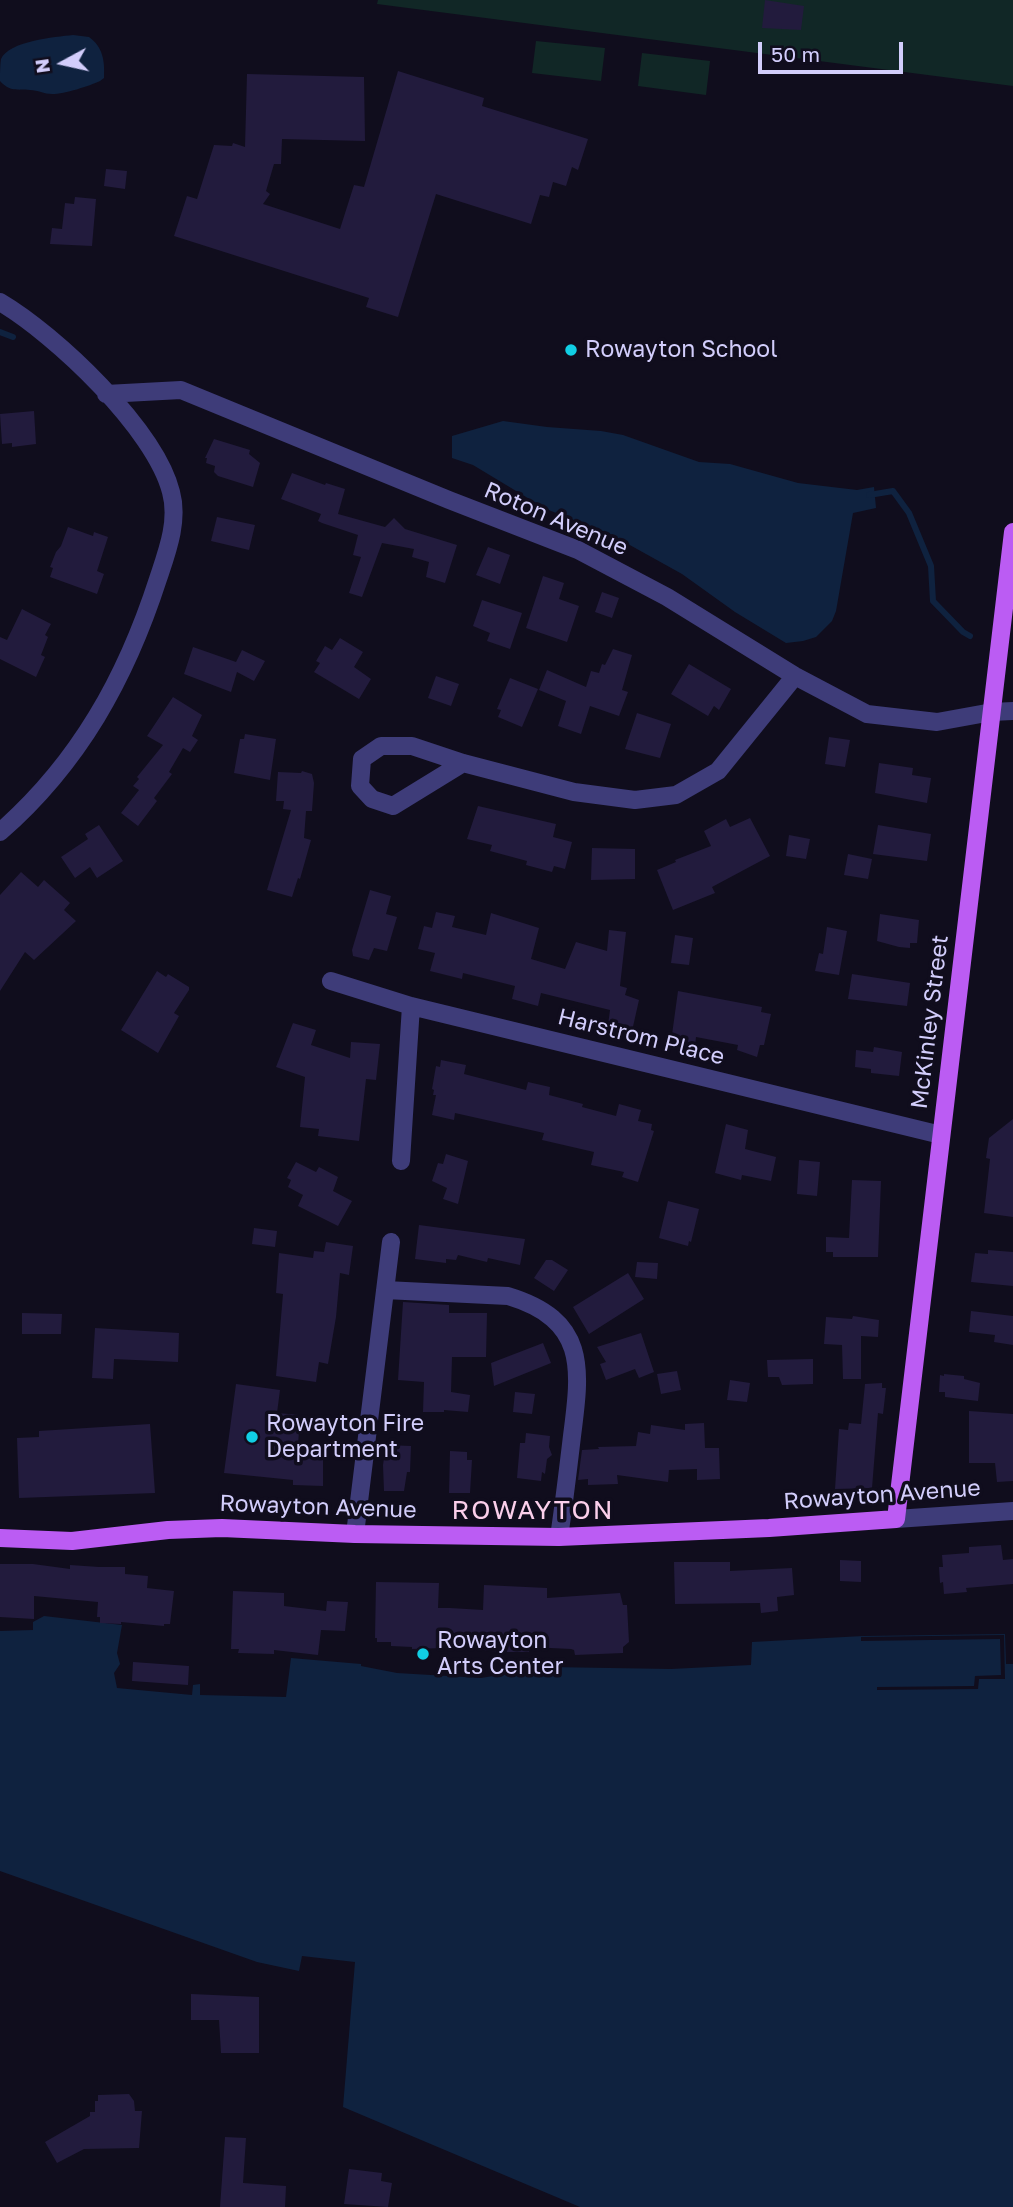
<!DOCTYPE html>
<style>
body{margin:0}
#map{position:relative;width:1013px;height:2207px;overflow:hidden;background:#100d1d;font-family:"Golos Text",sans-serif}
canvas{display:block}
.north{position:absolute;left:28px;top:28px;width:70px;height:70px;-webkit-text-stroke:5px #100d1d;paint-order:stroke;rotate:262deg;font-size:19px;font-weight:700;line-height:28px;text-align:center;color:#d2cdfb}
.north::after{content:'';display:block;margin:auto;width:24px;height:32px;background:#d2cdfb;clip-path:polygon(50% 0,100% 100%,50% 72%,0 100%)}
.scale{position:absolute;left:758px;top:42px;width:145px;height:32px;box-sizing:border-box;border:4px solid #d2cdfb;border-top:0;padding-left:9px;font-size:21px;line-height:24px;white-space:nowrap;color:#d2cdfb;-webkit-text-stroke:5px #100d1d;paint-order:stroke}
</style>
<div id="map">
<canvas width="1013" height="2207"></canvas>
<div class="north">N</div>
<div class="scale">50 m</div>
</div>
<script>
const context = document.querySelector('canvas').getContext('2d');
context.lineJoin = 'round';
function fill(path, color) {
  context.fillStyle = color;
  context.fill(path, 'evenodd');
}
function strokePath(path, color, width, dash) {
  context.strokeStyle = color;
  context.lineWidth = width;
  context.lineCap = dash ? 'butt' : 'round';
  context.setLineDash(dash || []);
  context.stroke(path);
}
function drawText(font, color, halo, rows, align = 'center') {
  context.font = font + ' "Golos Text",sans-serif';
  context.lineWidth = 7;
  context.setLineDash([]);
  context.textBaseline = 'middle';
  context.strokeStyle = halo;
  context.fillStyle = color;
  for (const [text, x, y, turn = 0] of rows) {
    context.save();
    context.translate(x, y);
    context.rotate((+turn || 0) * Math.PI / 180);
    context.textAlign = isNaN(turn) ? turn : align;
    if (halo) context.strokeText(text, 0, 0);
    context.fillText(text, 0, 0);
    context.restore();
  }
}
fill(new Path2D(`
 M378,0h635v86l-636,-82z
 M536,41l69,7 -4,33 -69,-8z
 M642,53l68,8 -4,34 -68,-9z`), '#112726');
fill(new Path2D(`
 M73,35l16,2c14,10 16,24 15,41l-4,3c-11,5 -35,13 -48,13 -8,0 -14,-4 -22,-4 -13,-1 -20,2 -30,-9 0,-6 0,-15 1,-22 8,-18 54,-22 72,-24z
 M503,421l44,6 54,4 22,4 76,27 31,2 68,19 59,7 17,-3 2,21 -23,5 -17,98 -4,10 -16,16 -13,4 -17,2 -51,-31 -53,-38 -72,-40 -64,-25 -73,-44 -21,-7v-22z
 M44,1616l78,9 -5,28 3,11 -6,9 3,15 75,7 1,-10 7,-1v11l86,2 5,-39 70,6v2l36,7 84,5 67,-11 123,2 80,-4 1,-23 111,-6 142,-2 1,30h7v543h-433l-237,-100 12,-145 -53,-6 -3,15 -42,-9 -257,-91v-240l33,-1v-8z`), '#0f223f');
fill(new Path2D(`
 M1004,1635l1,44h-26l-1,10 -101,1v-3l97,-1 1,-10 26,-1 -1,-36 -139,2v-4z`), '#100d1d');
strokePath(new Path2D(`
 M0,332l13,5
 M869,495l24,-4 16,22 22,53 2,35 30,31 7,4`), '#0f223f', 6);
fill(new Path2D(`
 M765,0l39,6 -3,24 -39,-2z
 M398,71l86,27 -2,8 106,33 -10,31 -6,-3 -6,19 -13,-4 -4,15 -9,-2 -9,29 -95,-30 -38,123 -32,-10 3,-9 -195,-62 13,-40 10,3 17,-54 18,1 1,-3 12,4 2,-73 117,3 1,64 -83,-2 -1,25h-7l-8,27 4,3 -7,10 77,25 14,-44 10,2z
 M106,169l21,2 -2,18 -21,-3z
 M75,197l21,2 -4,47 -42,-2 2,-16 10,1 3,-26 9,1z
 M34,411l2,33 -24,3v-4l-10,1 -2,-30z
 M214,439l36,11 -1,4 11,9 -7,24 -35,-11 -4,-4 1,-6 -9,-3 1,-5h-2z
 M292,473l33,12 1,-2 19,6 -7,25 47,13 9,-9 11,11 52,16 -12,38 -19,-6 3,-15 -17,-5 2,-8 -32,-6 -20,54 -13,-4 12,-36 -8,-2 5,-20 -36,-12 -4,-2 3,-7 -40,-15z
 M217,517l38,8 -6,25 -38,-9z
 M68,527l25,9 1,-4 14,5 -11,34 7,3 -7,20 -47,-17 3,-9 -3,-1 6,-15 5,-6z
 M488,547l22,8 -10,29 -24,-9z
 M543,576l21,7 -5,16 20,7 -12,36 -41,-14z
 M602,592l17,6 -7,20 -17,-6z
 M482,600l40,13 -12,36 -23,-8 3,-8 -17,-7z
 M22,609l29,15 -6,11 3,2 -7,18 4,2 -9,20 -36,-18v-22l7,3z
 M340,638l23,14 -9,15 17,12 -12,20 -45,-27 6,-9 -4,-2 9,-15 7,4z
 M193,647l43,15 6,-12 23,11 -11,20 -17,-9 -6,20 -47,-18z
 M613,649l19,6 -10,35 6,2 -9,24 -29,-10 -9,28 -23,-8 8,-25 -27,-11 8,-20 39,17 5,-16 8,2 3,-9 3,1z
 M689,664l42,25 -12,21 -5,-4 -6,10 -37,-22z
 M436,676l23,8 -8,22 -23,-8z
 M510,678l28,11 -16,38 -24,-10 3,-7 -4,-1z
 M173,697l29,18 -10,21 6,4 -8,12 -7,-4 -14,24 3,2 -18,24 3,3 -19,25 -17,-13 18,-23 -6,-4 6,-7 -2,-2 26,-32 -16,-9z
 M637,713l34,11 -11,34 -35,-9z
 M245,734l31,5 -6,41 -36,-7 6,-34h4z
 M829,737l21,3 -5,27 -20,-3z
 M879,763l34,5 -1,7 19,3 -4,25 -52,-10z
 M302,771l10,3 2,9 -2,28h-6l-2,27 7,2 -11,39 -2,-1 -6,19 -25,-7 24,-80 -8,-1 1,-8h-8l2,-29 23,1z
 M478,806l78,18 -3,13 19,5 -7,27 -11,-3 -2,6 -26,-7 1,-4 -37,-10 2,-6 -25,-6z
 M750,818l20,38 -58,31 3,6 -42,17 -16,-40 19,-8 -1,-2 36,-14 -7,-15 22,-12 4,8z
 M99,825l24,36 -26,17 -7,-11 -15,11 -14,-21 27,-18 -3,-5z
 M878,825l53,9 -4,27 -54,-7z
 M789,835l21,4 -4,20 -20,-3z
 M592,848l43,1v30l-44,1z
 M848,854l24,5 -4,20 -24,-4z
 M21,872l17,15 6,-7 26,23 -6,7 12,11 -42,39 -9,-8 -25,39v-96z
 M370,890l21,6 -5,18 11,3 -10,34 -13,-3 -5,12 -16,-4 -1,-6z
 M436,912l19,4 -3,11 34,8 5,-22 48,15 -8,31 34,10 11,-27 31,9 2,-21 17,2 -6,54 7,2 -2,7 14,5 -7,31 -24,-6 2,-15 -69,-17 -3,13 -26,-7 3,-13 -52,-13 -1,6 -32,-8 5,-18 -17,-4 6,-23 8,2z
 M880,914l39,6 -2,23h-7v5l-11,-1 -22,-6z
 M827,927l20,4 -8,44 -24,-4 4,-18 4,1z
 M675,935l18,3 -4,27 -18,-2z
 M157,971l9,6 2,-3 21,13v3l-15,23 5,3 -21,37 -37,-23z
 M852,974l58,9 -3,23 -59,-7z
 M678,991l84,16 -1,5 10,2 -7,31h-4l-3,12 -20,-7 1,-5 -42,-8 -1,9 -24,-4z
 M293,1023l23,7 -5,15 39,13 1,-16 29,2 -4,36 -10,-1 -7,62 -41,-5 1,-7 -19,-2 5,-50 -29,-10z
 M874,1047l28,5 -3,24 -28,-3v-4l-16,-2 1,-17 17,2z
 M441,1060l25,5 -2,9 62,16 2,-8 22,5 -1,8 34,9 -1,3 34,9 3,-12 22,6 -3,11 14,3 -1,6 3,1 -16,51 -16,-5 2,-5 -33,-7 3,-13 -52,-12 2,-7 -89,-20 -1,7 -22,-5 4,-20h-3l1,-5 -2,-1 4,-23 4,1z
 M1013,1119v98l-29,-4 6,-54 -4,-1 3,-20z
 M726,1124l22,6 -3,19 31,8 -5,24 -29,-6 -1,5 -26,-7z
 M446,1154l22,7 -10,43 -15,-5 4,-11 -15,-7 6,-18 5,1z
 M799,1160l21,2 -3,34 -20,-2z
 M296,1162l20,10 3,-5 19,10 -5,14 19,10 -14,25 -40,-20 5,-11 -15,-8 3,-7 -4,-2z
 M852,1180l29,1 -3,76h-45v-5h-7v-15l23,1z
 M668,1201l31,8 -8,33 -2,-1 -1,5 -29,-8z
 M419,1225l106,14 -5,26 -32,-7 -1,4 -29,-7 -2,5 -10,-1v4l-31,-4z
 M254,1228l23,3 -2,16 -23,-3z
 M326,1242l27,4 -4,29 -9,-2 -4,44 -8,47 -9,-2 -3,20 -40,-6 7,-82 -7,-1 3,-40 34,5 1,-7 10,1z
 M988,1250l25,2v34l-42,-4 4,-29 13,1z
 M546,1260h6l16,10 -14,21 -20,-13z
 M637,1262l21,1 -1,16 -22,-2z
 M628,1273l16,26 -55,35 -16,-27z
 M403,1302l46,3v8h38l-1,44h-34l-1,35 19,3 -2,17 -24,-2v2h-21l1,-30 -26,-2z
 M971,1311l42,5v29l-19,-3 1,-7 -26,-3z
 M22,1313l40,1 -1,20h-39z
 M853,1316l26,4 -1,17 -17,-1v43h-18l-1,-34 -18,-1 2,-27 26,2z
 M95,1328l84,5 -1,29 -64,-3 -1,20 -21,-1z
 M641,1333l13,39 -15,6 -4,-9 -29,11 -6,-16 6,-2 -9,-15z
 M543,1343l8,20 -57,23 -3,-23z
 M813,1359v25l-31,1 -3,-8h-11l-1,-17z
 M677,1371l4,19 -20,4 -4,-20z
 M944,1374l20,2v3l16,4 -2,18 -33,-4v-5h-6l1,-17 4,1z
 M730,1380l20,3 -3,19 -20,-2z
 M882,1383v5h4l-3,26 -5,-1 -6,75 -37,1 4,-60 9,1 1,-7 12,1 4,-40z
 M236,1384l44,6 -3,23 23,2 -2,31 23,1 -1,10h3v29l-30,-1v-5l-69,-7z
 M515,1392l20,2 -3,20 -19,-2z
 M969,1411l44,3v67l-16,1 -2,-19h-26z
 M704,1423l1,25h14l1,31 -23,1v-11l-28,1 -1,12 -51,-7 1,9 -30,1v-6l-10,1 4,-30 17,-1 -1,-2 38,-1 2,-14 12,2 1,-9 34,5v-6z
 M150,1424l5,69 -136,5 -2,-60 22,-1v-6z
 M526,1433l24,3 -1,11 3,8 -5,4 -2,15 -3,-2 -1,9 -24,-3 3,-35h5z
 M386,1445l25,1 -1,26h-3l-3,19h-20l-1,-26z
 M450,1451l17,1v8h5l-2,33h-21z
 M1001,1545l2,15 10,-1v25l-47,4 1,4 -23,2 -1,-12 -3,1 -1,-16h4l-1,-12 27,-2v-6z
 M840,1560l21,1v21l-21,-1z
 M674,1562h56v9l62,-3 2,27 -17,2 1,14 -17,2 -1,-10 -85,1z
 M0,1564h33l37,5v-4l29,2h26v7l23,2 -1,12 27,3 -4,33h-6v2l-43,-4v2l-21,-1v-6h-3l1,-15 -64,-6v23l-34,-2z
 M376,1582l63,1 -1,25h12l33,2 1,-25 63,3v10l73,-5 3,12h4l2,37 -6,5v6l-48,2 -1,-5 -3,-1 -41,-2 -1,5h-21l-20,-1 -14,-4 -62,2v-2l-21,-1v-4h-14v-4h-2z
 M233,1591l51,2v13l42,5 1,-10 21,1 -3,29 -24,-1 -3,25 -44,-5v4l-36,-1 1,-4h-8z
 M133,1662l56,4 -1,19 -56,-4z
 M191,1994l68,3v56h-38l-2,-33h-28z
 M129,2094l5,7 1,10h7l-3,37 -55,1 -27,14 -12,-21 45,-26v-4h5v-11h3v-6z
 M225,2137l21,1 -3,45 43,3 -1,21h-65z
 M349,2169l33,4 -1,8 11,2 -4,24 -44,-3z`), '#221b3d');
strokePath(new Path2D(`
 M0,302c56,33 155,127 171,190 8,29 -4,60 -13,87 -32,99 -79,184 -158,253
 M106,394l75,-4 268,110 129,50 89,47 128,79 72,38 70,8 55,-10 21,-1
 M463,763l-70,43 -21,-7 -12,-13 2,-27 19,-13h31l51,17 111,29 61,8 41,-5 42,-24 77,-95
 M331,981l80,25 530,129
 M401,1161l10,-155
 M385,1290l123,6c79,24 73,71 64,140 -4,34 -8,68 -13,101
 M896,1519l117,-8
 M355,1534l36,-292`), '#3e3c79', 18);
strokePath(new Path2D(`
 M0,1538l72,3 96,-11 54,-2 133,6 204,3 210,-9 127,-9 117,-987`), '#bb5cf3', 18);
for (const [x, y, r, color] of [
 [571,350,7,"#11cee4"],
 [252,1437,7,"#11cee4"],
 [423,1654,7,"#11cee4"]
]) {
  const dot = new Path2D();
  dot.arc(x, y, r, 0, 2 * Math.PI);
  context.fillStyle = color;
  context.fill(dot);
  strokePath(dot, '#100d1d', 2.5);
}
drawText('23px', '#d2cdfb', '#100d1d', [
 ["Rowayton School",585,350],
 ["Rowayton Fire",266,1424],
 ["Department",266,1450],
 ["Rowayton",437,1641],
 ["Arts Center",437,1667]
], 'left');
drawText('23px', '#d2cdfb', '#100d1d', [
 ["Roton Avenue",556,519,23],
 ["McKinley Street",930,1022,-83],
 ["Harstrom Place",641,1037,14],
 ["Rowayton Avenue",882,1495,-4],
 ["Rowayton Avenue",318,1507,2]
]);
context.letterSpacing = '2px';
drawText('26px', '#fbcfeb', '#100d1d', [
 ["ROWAYTON",533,1511]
]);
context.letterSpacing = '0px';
</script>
